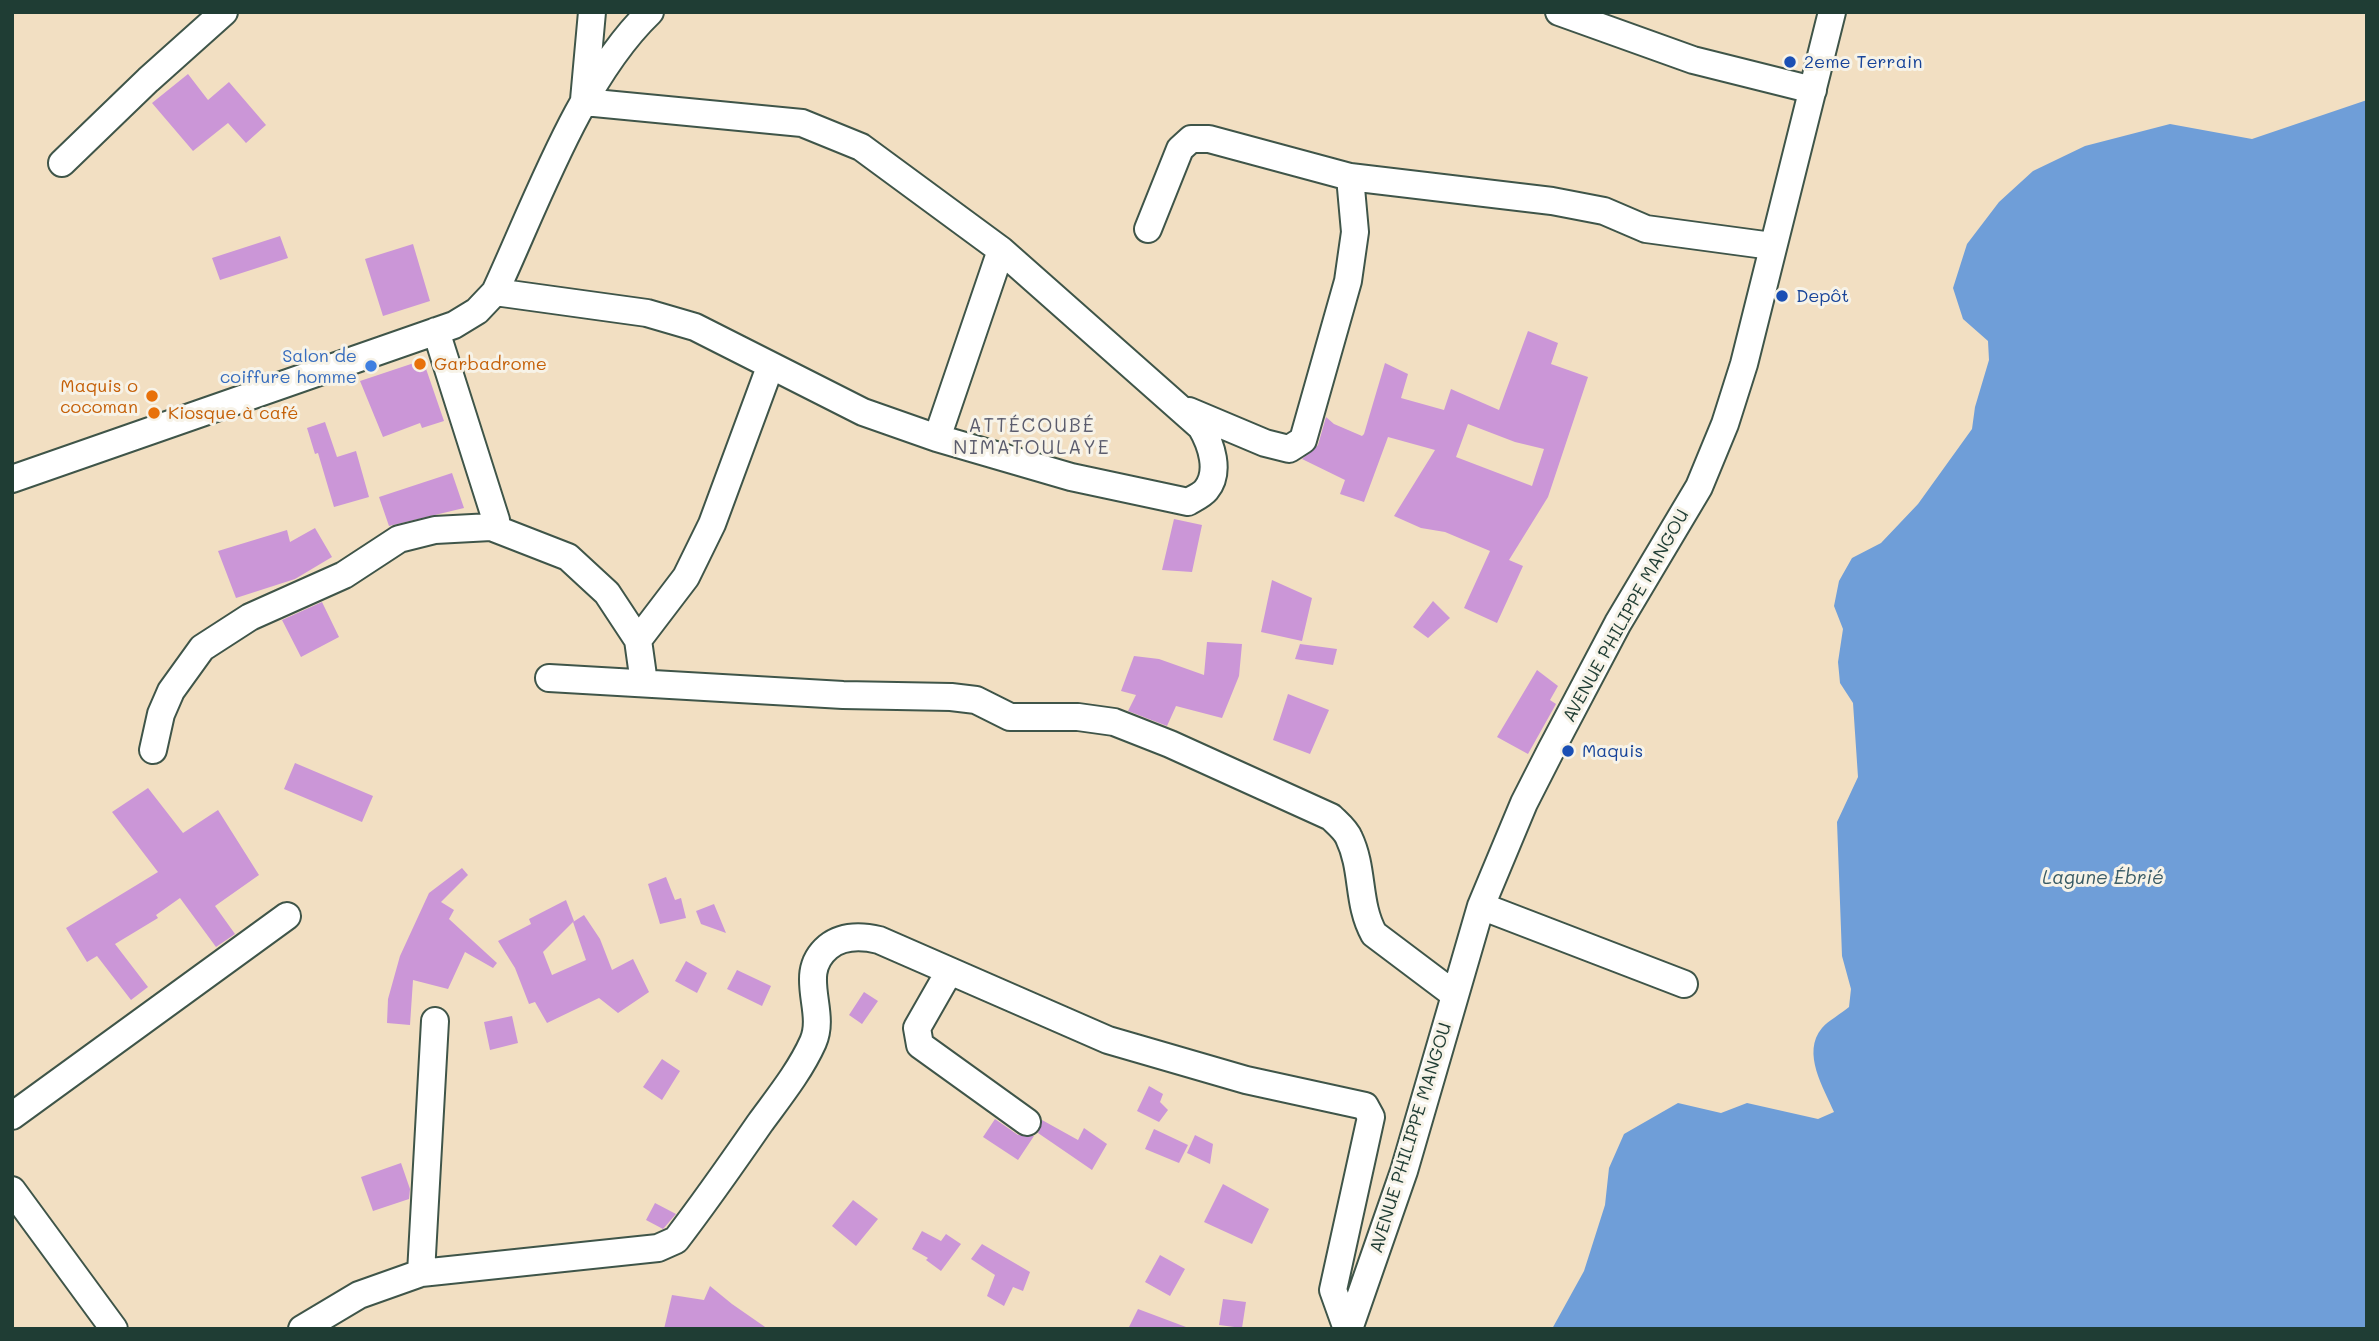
<!DOCTYPE html>
<meta charset="utf-8">
<style>
body{margin:0}
#map{position:relative;width:2379px;height:1341px;overflow:hidden;background:#f2dfc2;font-family:Mali,sans-serif}
canvas{display:block}
.frame{position:absolute;inset:0;border:14px solid #1f3d34;pointer-events:none}
</style>
<div id="map">
<canvas width="2379" height="1341"></canvas>
<div class="frame"></div>
</div>
<script>
const context = document.querySelector('canvas').getContext('2d');
context.lineJoin = 'round';
function fill(path, color) {
  context.fillStyle = color;
  context.fill(path, 'evenodd');
}
function strokePath(path, color, width, dash) {
  context.strokeStyle = color;
  context.lineWidth = width;
  context.lineCap = dash ? 'butt' : 'round';
  context.setLineDash(dash || []);
  context.stroke(path);
}
function drawText(font, color, halo, rows, align = 'center') {
  context.font = font + ' Mali,sans-serif';
  context.lineWidth = 6;
  context.setLineDash([]);
  context.textBaseline = 'middle';
  context.strokeStyle = halo;
  context.fillStyle = color;
  for (const [text, x, y, turn = 0] of rows) {
    context.save();
    context.translate(x, y);
    context.rotate((+turn || 0) * Math.PI / 180);
    context.textAlign = isNaN(turn) ? turn : align;
    if (halo) context.strokeText(text, 0, 0);
    context.fillText(text, 0, 0);
    context.restore();
  }
}
fill(new Path2D(`
 M2367,100v1229h-815l32,-58 21,-66 4,-37 15,-34 54,-31 43,10 26,-10 71,16 16,-7c-10,-24 -33,-59 -12,-84 7,-8 19,-14 27,-21l2,-18 -9,-33 -5,-134 21,-45 -5,-74 -13,-20 -2,-21 5,-33 -9,-23 5,-25 13,-23 29,-15 37,-39 54,-75 3,-22 14,-47 -1,-19 -25,-22 -10,-31 14,-44 32,-42 34,-31 52,-25 85,-22 82,15z`), '#6f9ed8');
fill(new Path2D(`
 M188,74l20,26 21,-18 37,43 -20,18 -18,-20 -35,28 -41,-48z
 M280,236l8,22 -68,22 -8,-22z
 M413,244l17,57 -47,15 -18,-57z
 M1528,331l30,12 -7,21 37,13 -40,120 -39,63 14,6 -26,57 -33,-15 26,-57 -45,-19 -24,-4 -27,-12 41,-66 -47,-13 -24,65 -24,-8 5,-14 -43,-21 16,-14 8,-28 8,7 28,12 2,-2 21,-71 23,11 -7,24 43,12 7,-21 48,21zM1468,424l47,18 29,7 -12,37 -76,-29z
 M423,360l21,61 -22,7 -2,-5 -37,14 -23,-56z
 M325,422l12,35 19,-6 13,46 -35,10 -16,-54 -3,1 -8,-26z
 M452,473l12,35 -75,18 -10,-29z
 M1174,519l28,6 -10,47 -30,-2z
 M315,528l17,29 -37,22 -59,19 -18,-47 69,-21 3,12z
 M1272,580l40,18 -10,43 -41,-9z
 M1433,601l17,17 -22,20 -15,-11z
 M322,602l17,35 -38,20 -19,-37z
 M1207,642l35,2 -3,32 -17,42 -46,-12 -9,20 -39,-15 8,-16 -15,-4 13,-35 25,3 45,16z
 M1300,644l37,5 -4,16 -38,-6z
 M1537,670l21,16 -8,14 6,4 -28,50 -31,-17z
 M1288,694l41,16 -19,44 -37,-14z
 M295,763l78,33 -11,26 -78,-33z
 M148,788l35,45 35,-23 41,65 -44,31 20,28 -19,13 -36,-49 -24,17 2,3 -43,26 33,43 -17,13 -34,-44 -10,6 -21,-34 92,-56 -46,-60z
 M462,868l6,7 -27,27 13,8 -5,9 48,44 -4,5 -28,-16 -17,37 -35,-9 -3,45 -23,-2 1,-24 12,-43 29,-63z
 M666,877l9,23 6,-2 5,20 -26,6 -12,-40z
 M566,900l8,21 -31,31 9,23 34,-15 -13,-38 11,-7 16,24 12,31 21,-11 16,33 -31,21 -19,-15 -52,25 -12,-21 -6,2 -14,-36 -17,-27 33,-17 -2,-5z
 M714,904l12,29 -25,-9 -5,-13z
 M686,961l21,12 -10,20 -22,-12z
 M737,970l34,16 -9,20 -35,-17z
 M864,992l14,9 -16,23 -13,-9z
 M512,1016l6,27 -28,7 -6,-28z
 M662,1059l18,12 -18,29 -19,-13z
 M1149,1086l14,8 -3,8 8,8 -9,12 -22,-11z
 M995,1119l23,16 16,1 -16,24 -35,-23z
 M1042,1120l36,20 6,-12 23,16 -15,26 -54,-37z
 M1154,1129l34,16 -9,18 -34,-14z
 M1195,1135l18,9 -3,20 -23,-11z
 M401,1163l9,26 -1,10 -36,12 -12,-34z
 M1223,1184l46,25 -17,35 -48,-22z
 M853,1200l25,19 -22,27 -24,-20z
 M655,1203l21,11 -13,15 -17,-9z
 M922,1231l19,10 5,-7 15,10 -20,27 -15,-11 2,-2 -16,-9z
 M982,1244l48,28 -7,19 -10,-4 -9,19 -17,-10 8,-21 -24,-16z
 M1160,1255l25,14 -15,27 -25,-14z
 M710,1286l22,18 36,25h-104l8,-34 32,5z
 M1223,1299l23,3 -4,26 -23,-3z
 M1138,1309l48,18v2h-58z`), '#cb96d7');
const minor = new Path2D(`
 M1559,12l134,48 120,30
 M584,100l8,-88
 M62,163l86,-83 76,-68
 M1148,229l32,-80 11,-10h18l141,38 202,24 52,10 42,18 126,17
 M495,292l152,21 48,14 168,85 74,26 134,39 117,25c5,-3 14,-7 18,-12 15,-18 5,-46 -5,-63l-200,-177 -140,-103 -59,-24 -218,-21
 M436,331l60,189 -5,7
 M1189,411l76,32 24,6 14,-9 45,-159 7,-49 -5,-55
 M937,438l64,-188
 M12,479l442,-154 23,-14 18,-19c41,-88 85,-213 155,-280
 M638,640l48,-63 26,-53 58,-157
 M549,678l294,17 108,2 25,3 34,17h68l36,5 56,22 161,73c6,6 15,13 18,21 15,31 8,66 25,96l81,61
 M153,750l8,-36 10,-23 31,-43 48,-31 94,-42 55,-36 36,-9 56,-3 77,30 39,36 31,47 6,43
 M1481,906l203,78
 M949,972l-32,56 3,17 107,77
 M12,1116l275,-200
 M12,1190l102,139
 M421,1273l14,-252
 M302,1329l57,-34 62,-22 237,-25 18,-8c29,-38 57,-78 84,-117 19,-26 40,-52 53,-81 14,-32 -17,-68 15,-95 15,-12 34,-11 51,-7l229,100 138,40 119,26 6,11 -38,173 14,39
 M1349,1329l55,-158 77,-265 43,-103 27,-53 67,-127 81,-136 26,-63 19,-60 88,-352`);
strokePath(minor, '#3f5549', 30);
strokePath(minor, '#fff', 26);
for (const [x, y, r, color] of [
 [1790,62,7,"#1a4fb4"],
 [1782,296,7,"#1a4fb4"],
 [420,364,7,"#e8710a"],
 [371,366,7,"#3f7fe0"],
 [152,396,7,"#e8710a"],
 [154,413,7,"#e8710a"],
 [1568,751,7,"#1a4fb4"]
]) {
  const dot = new Path2D();
  dot.arc(x, y, r, 0, 2 * Math.PI);
  context.fillStyle = color;
  context.fill(dot);
  strokePath(dot, '#f7f3e8', 2.5);
}
drawText('18px', '#164399', '#f7f3e8', [
 ["2eme Terrain",1804,62],
 ["Depôt",1796,296],
 ["Maquis",1582,751]
], 'left');
drawText('18px', '#366cbe', '#f7f3e8', [
 ["Salon de",357,356],
 ["coiffure homme",357,377]
], 'right');
drawText('18px', '#c56008', '#f7f3e8', [
 ["Garbadrome",434,364],
 ["Maquis o",138,386,"right"],
 ["cocoman",138,407,"right"],
 ["Kiosque à café",168,413]
], 'left');
drawText('18px', '#1f3d34', '#f7f3e8', [
 ["AVENUE PHILIPPE MANGOU",1626,616,-61],
 ["AVENUE PHILIPPE MANGOU",1411,1138,-73]
]);
context.letterSpacing = '2px';
drawText('19px', '#5b5c6d', '#f7f3e8', [
 ["ATTÉCOUBÉ",1032,426],
 ["NIMATOULAYE",1032,448]
]);
context.letterSpacing = '0px';
drawText('italic 19px', '#375a65', '#f7f3e8', [
 ["Lagune Ébrié",2103,878]
]);
</script>
